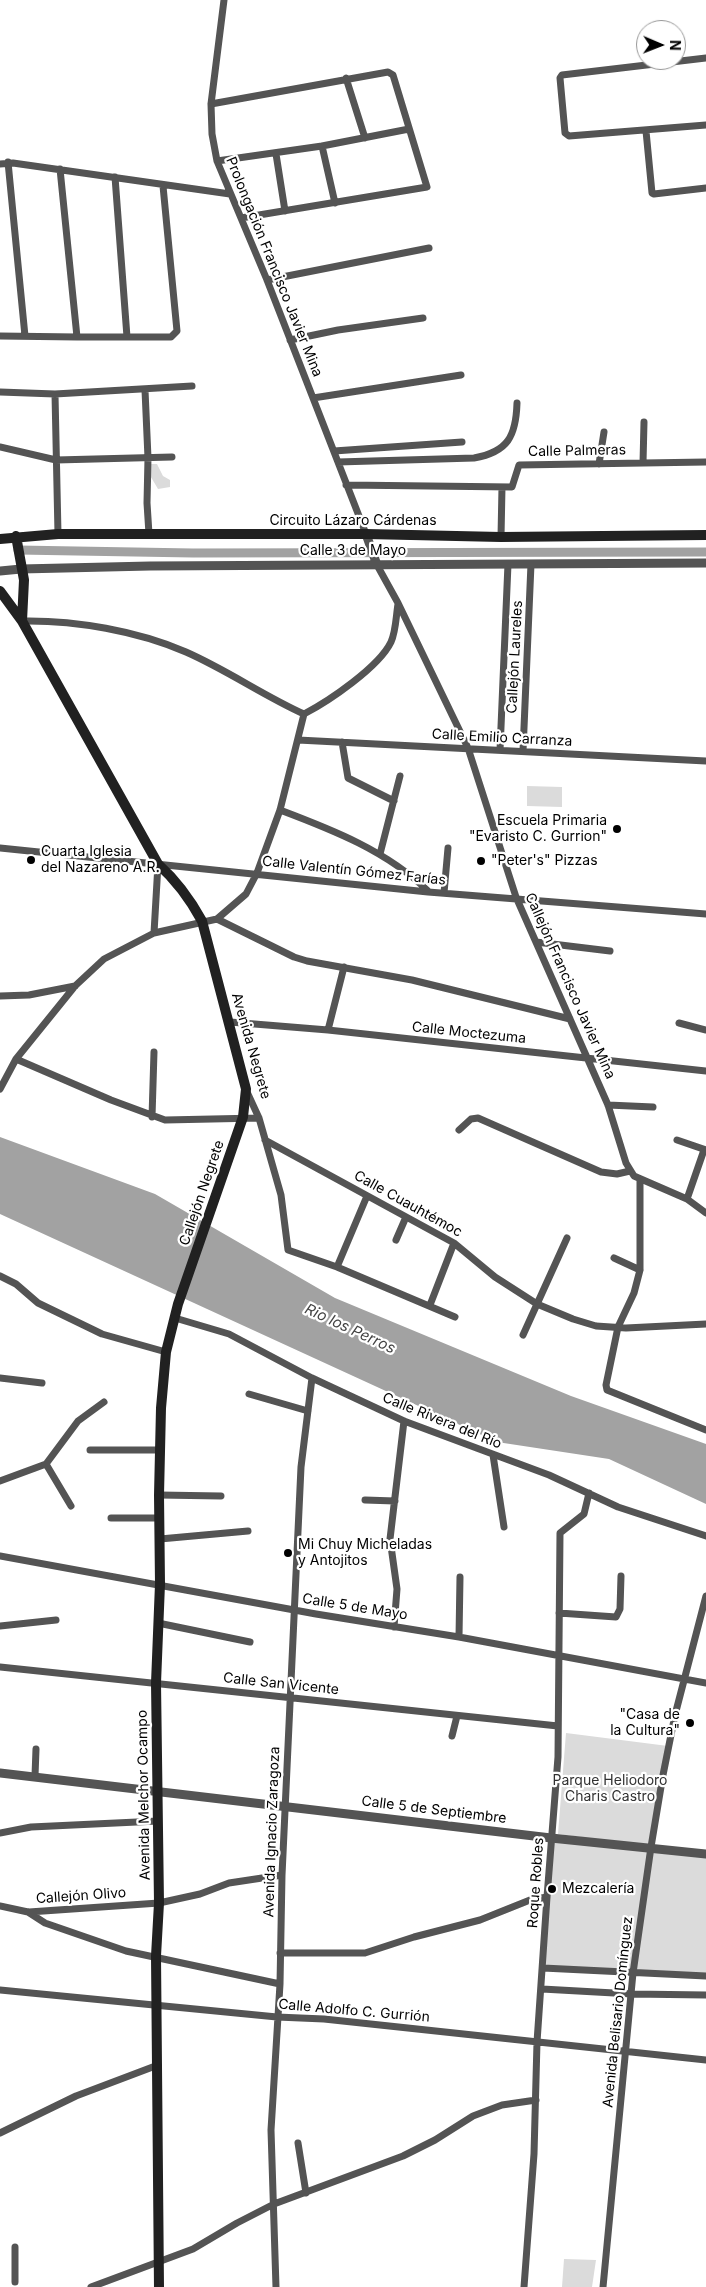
<!DOCTYPE html>
<meta charset="utf-8">
<style>
body{margin:0}
#map{position:relative;width:706px;height:2287px;overflow:hidden;background:#fff;font-family:Inter,sans-serif}
canvas{display:block}
.north{position:absolute;left:636px;top:20px;width:50px;height:50px;box-sizing:border-box;background:#fff;border:1px solid #999;border-radius:50%;rotate:91deg;font-size:14px;font-weight:700;line-height:20px;text-align:center;color:#000}
.north::after{content:'';display:block;margin:auto;width:18px;height:22px;background:#000;clip-path:polygon(50% 0,100% 100%,50% 72%,0 100%)}
</style>
<div id="map">
<canvas width="706" height="2287"></canvas>
<div class="north">N</div>
</div>
<script>
const context = document.querySelector('canvas').getContext('2d');
context.lineJoin = 'round';
function fill(path, color) {
  context.fillStyle = color;
  context.fill(path, 'evenodd');
}
function strokePath(path, color, width, dash) {
  context.strokeStyle = color;
  context.lineWidth = width;
  context.lineCap = dash ? 'butt' : 'round';
  context.setLineDash(dash || []);
  context.stroke(path);
}
function drawText(font, color, halo, rows, align = 'center') {
  context.font = font + ' Inter,sans-serif';
  context.lineWidth = 4.5;
  context.setLineDash([]);
  context.textBaseline = 'middle';
  context.strokeStyle = halo;
  context.fillStyle = color;
  for (const [text, x, y, turn = 0] of rows) {
    context.save();
    context.translate(x, y);
    context.rotate((+turn || 0) * Math.PI / 180);
    context.textAlign = isNaN(turn) ? turn : align;
    if (halo) context.strokeText(text, 0, 0);
    context.fillText(text, 0, 0);
    context.restore();
  }
}
fill(new Path2D(`
 M150,464h7l6,12 7,4v7l-12,2 -10,-17z
 M527,786l35,1v20l-35,-1z
 M566,1733l102,13 -18,100 56,8v123l-163,-9 8,-130 92,7 -85,-11z
 M564,2259l32,1 -4,27h-30z`), '#dbdbdb');
fill(new Path2D(`
 M0,1137l155,57 180,104 236,98 135,48v60l-97,-45 -112,-17 -497,-228z`), '#a2a2a2');
strokePath(new Path2D(`
 M18,550l175,3 513,-1`), '#a2a2a2', 9);
strokePath(new Path2D(`
 M224,0l-13,104 1,30 5,27 50,119 99,254
 M706,58l-144,17 -2,3 5,55 4,3 137,-11
 M346,78l19,60
 M211,104l177,-32 5,3 34,112 -186,31
 M646,131l6,62 2,1 52,-6
 M322,146l13,57
 M276,154l9,57
 M217,161l105,-15 87,-17
 M8,162l17,174
 M0,164l13,-1 217,31
 M60,169l17,168h94l6,-6 -14,-145
 M115,177l12,160
 M267,280l162,-32
 M0,336l77,1
 M290,340l48,-10 85,-12
 M145,390l3,68 -1,45 2,31
 M0,392l55,2 137,-8
 M55,394l3,140
 M313,398l148,-23
 M0,447l56,13 116,-3
 M334,451l128,-9
 M338,462l136,-4c34,-6 42,-22 43,-55
 M643,463l1,-41
 M599,464l5,-32
 M346,485l166,2 7,-22 187,-3
 M501,537l1,-50
 M377,565l21,38 70,145 48,149 92,208 18,58 8,13 53,23 19,14
 M22,621c53,-1 116,10 164,31 41,18 78,44 118,62 25,-13 75,-47 87,-72 5,-11 5,-26 7,-38
 M298,740l408,21
 M342,742l6,36 46,23
 M500,750l8,-186
 M523,751l8,-187
 M280,810c53,20 107,41 148,81
 M0,848l428,44 278,22
 M380,854l20,-78
 M444,893l4,-45
 M217,919l77,38 13,4 105,19 158,39
 M154,933l4,-69
 M536,942l74,9
 M0,996l29,-1 46,-9
 M230,1022l98,8 378,41
 M679,1023l27,7
 M328,1030l16,-63
 M16,1059l95,41 54,20 94,-2
 M0,1089l16,-30 59,-73 29,-27 50,-26 63,-14 29,-25 11,-21 23,-63 24,-96
 M247,1092l12,26 22,77 7,55 49,17 118,50
 M608,1105l45,2
 M152,1117l2,-65
 M459,1130l12,-11 7,-1 123,54 16,2 13,-3
 M265,1140l189,103 41,34 42,27 36,15 23,7 30,2 80,-4
 M677,1140l29,10
 M640,1180v90l-6,23 -16,34 -12,58 1,5 99,40
 M687,1199l17,-49
 M396,1240l10,-23
 M614,1258l26,12
 M337,1267l30,-71
 M0,1276l16,8 22,19 64,31 64,18
 M430,1305l24,-62
 M175,1318l54,16 83,44 92,43 145,54 69,32 88,29
 M523,1335l44,-97
 M0,1378l42,5
 M249,1394l59,17
 M90,1450h70
 M493,1455l11,72
 M46,1464l25,42
 M0,1481l46,-17 32,-43 26,-19
 M159,1495l62,1
 M365,1500l30,1
 M111,1518h48
 M160,1539l88,-8
 M0,1556l316,58 143,23 247,46
 M559,1613l57,4 4,-8 1,-33
 M158,1623l92,19
 M0,1626l56,-6
 M394,1627l3,-38 -7,-50 14,-118
 M459,1637l1,-60
 M0,1667l558,59
 M452,1736l5,-20
 M35,1776l1,-27
 M0,1833l31,-6 127,-6
 M0,1906l28,6 17,11 81,28 154,33
 M29,1912l130,-9 41,-9 29,-11 53,-8
 M280,1953h85l49,-16 66,-17 50,-20 17,-3
 M543,1968l163,8
 M542,1989l90,5 74,1
 M0,1990l277,27 47,2 382,41
 M0,2133l76,-37 82,-31
 M298,2143l8,50
 M15,2247v35
 M91,2287l102,-38 44,-26 37,-19 129,-48 32,-16 38,-24 29,-11 34,-5
 M276,2287l-5,-157 9,-146 2,-109 19,-408 11,-89
 M524,2287l10,-133 3,-112 10,-145 11,-140 2,-224 24,-19 5,-21
 M603,2287l30,-314 18,-126 12,-72 12,-60 31,-119`), '#545454', 7);
strokePath(new Path2D(`
 M366,534l11,31
 M0,571l21,-2 129,-3 556,-3
 M0,1773l551,65 155,16`), '#545454', 9);
strokePath(new Path2D(`
 M16,536l8,44 -2,41
 M0,539l58,-5h308l135,3 205,-2
 M0,591l22,30 136,243c19,17 32,35 44,57l44,168 -3,28 -65,187 -12,48 -5,56 -2,87 1,89 -4,99 3,220 -3,53 3,331`), '#212121', 10);
for (const [x, y, r, color] of [
 [617,829,5,"#000"],
 [31,860,5,"#000"],
 [481,861,5,"#000"],
 [288,1553,5,"#000"],
 [690,1723,5,"#000"],
 [552,1889,5,"#000"]
]) {
  const dot = new Path2D();
  dot.arc(x, y, r, 0, 2 * Math.PI);
  context.fillStyle = color;
  context.fill(dot);
  strokePath(dot, '#fff', 2);
}
drawText('14px', '#000', '#fff', [
 ["Prolongación Francisco Javier Mina",274,267,68],
 ["Calle Palmeras",577,451,-1],
 ["Circuito Lázaro Cárdenas",353,521],
 ["Calle 3 de Mayo",353,551],
 ["Callejón Laureles",515,657,-87],
 ["Calle Emilio Carranza",502,738,3],
 ["Calle Valentín Gómez Farías",354,871,6],
 ["Callejón Francisco Javier Mina",570,986,66],
 ["Calle Moctezuma",469,1033,6],
 ["Avenida Negrete",251,1046,74],
 ["Callejón Negrete",202,1193,-71],
 ["Calle Cuauhtémoc",408,1204,29],
 ["Calle Rivera del Río",442,1421,22],
 ["Calle 5 de Mayo",355,1607,9],
 ["Calle San Vicente",281,1684,6],
 ["Avenida Melchor Ocampo",144,1795,-91],
 ["Calle 5 de Septiembre",434,1810,7],
 ["Avenida Ignacio Zaragoza",272,1832,-88],
 ["Roque Robles",536,1883,-86],
 ["Callejón Olivo",81,1896,-4],
 ["Calle Adolfo C. Gurrión",354,2011,5],
 ["Avenida Belisario Domínguez",618,2012,-84]
]);
drawText('14px', '#000', '#fff', [
 ["Escuela Primaria",607,821,"right"],
 ["\"Evaristo C. Gurrion\"",607,837,"right"],
 ["Cuarta Iglesia",41,852],
 ["del Nazareno A.R.",41,868],
 ["\"Peter's\" Pizzas",491,861],
 ["Mi Chuy Micheladas",298,1545],
 ["y Antojitos",298,1561],
 ["\"Casa de",680,1715,"right"],
 ["la Cultura\"",680,1731,"right"],
 ["Mezcalería",562,1889]
], 'left');
drawText('14px', '#323232', '#fff', [
 ["Parque Heliodoro",610,1781],
 ["Charis Castro",610,1797]
]);
drawText('italic 15px', '#434343', '#fff', [
 ["Rio los Perros",350,1329,25]
]);
</script>
